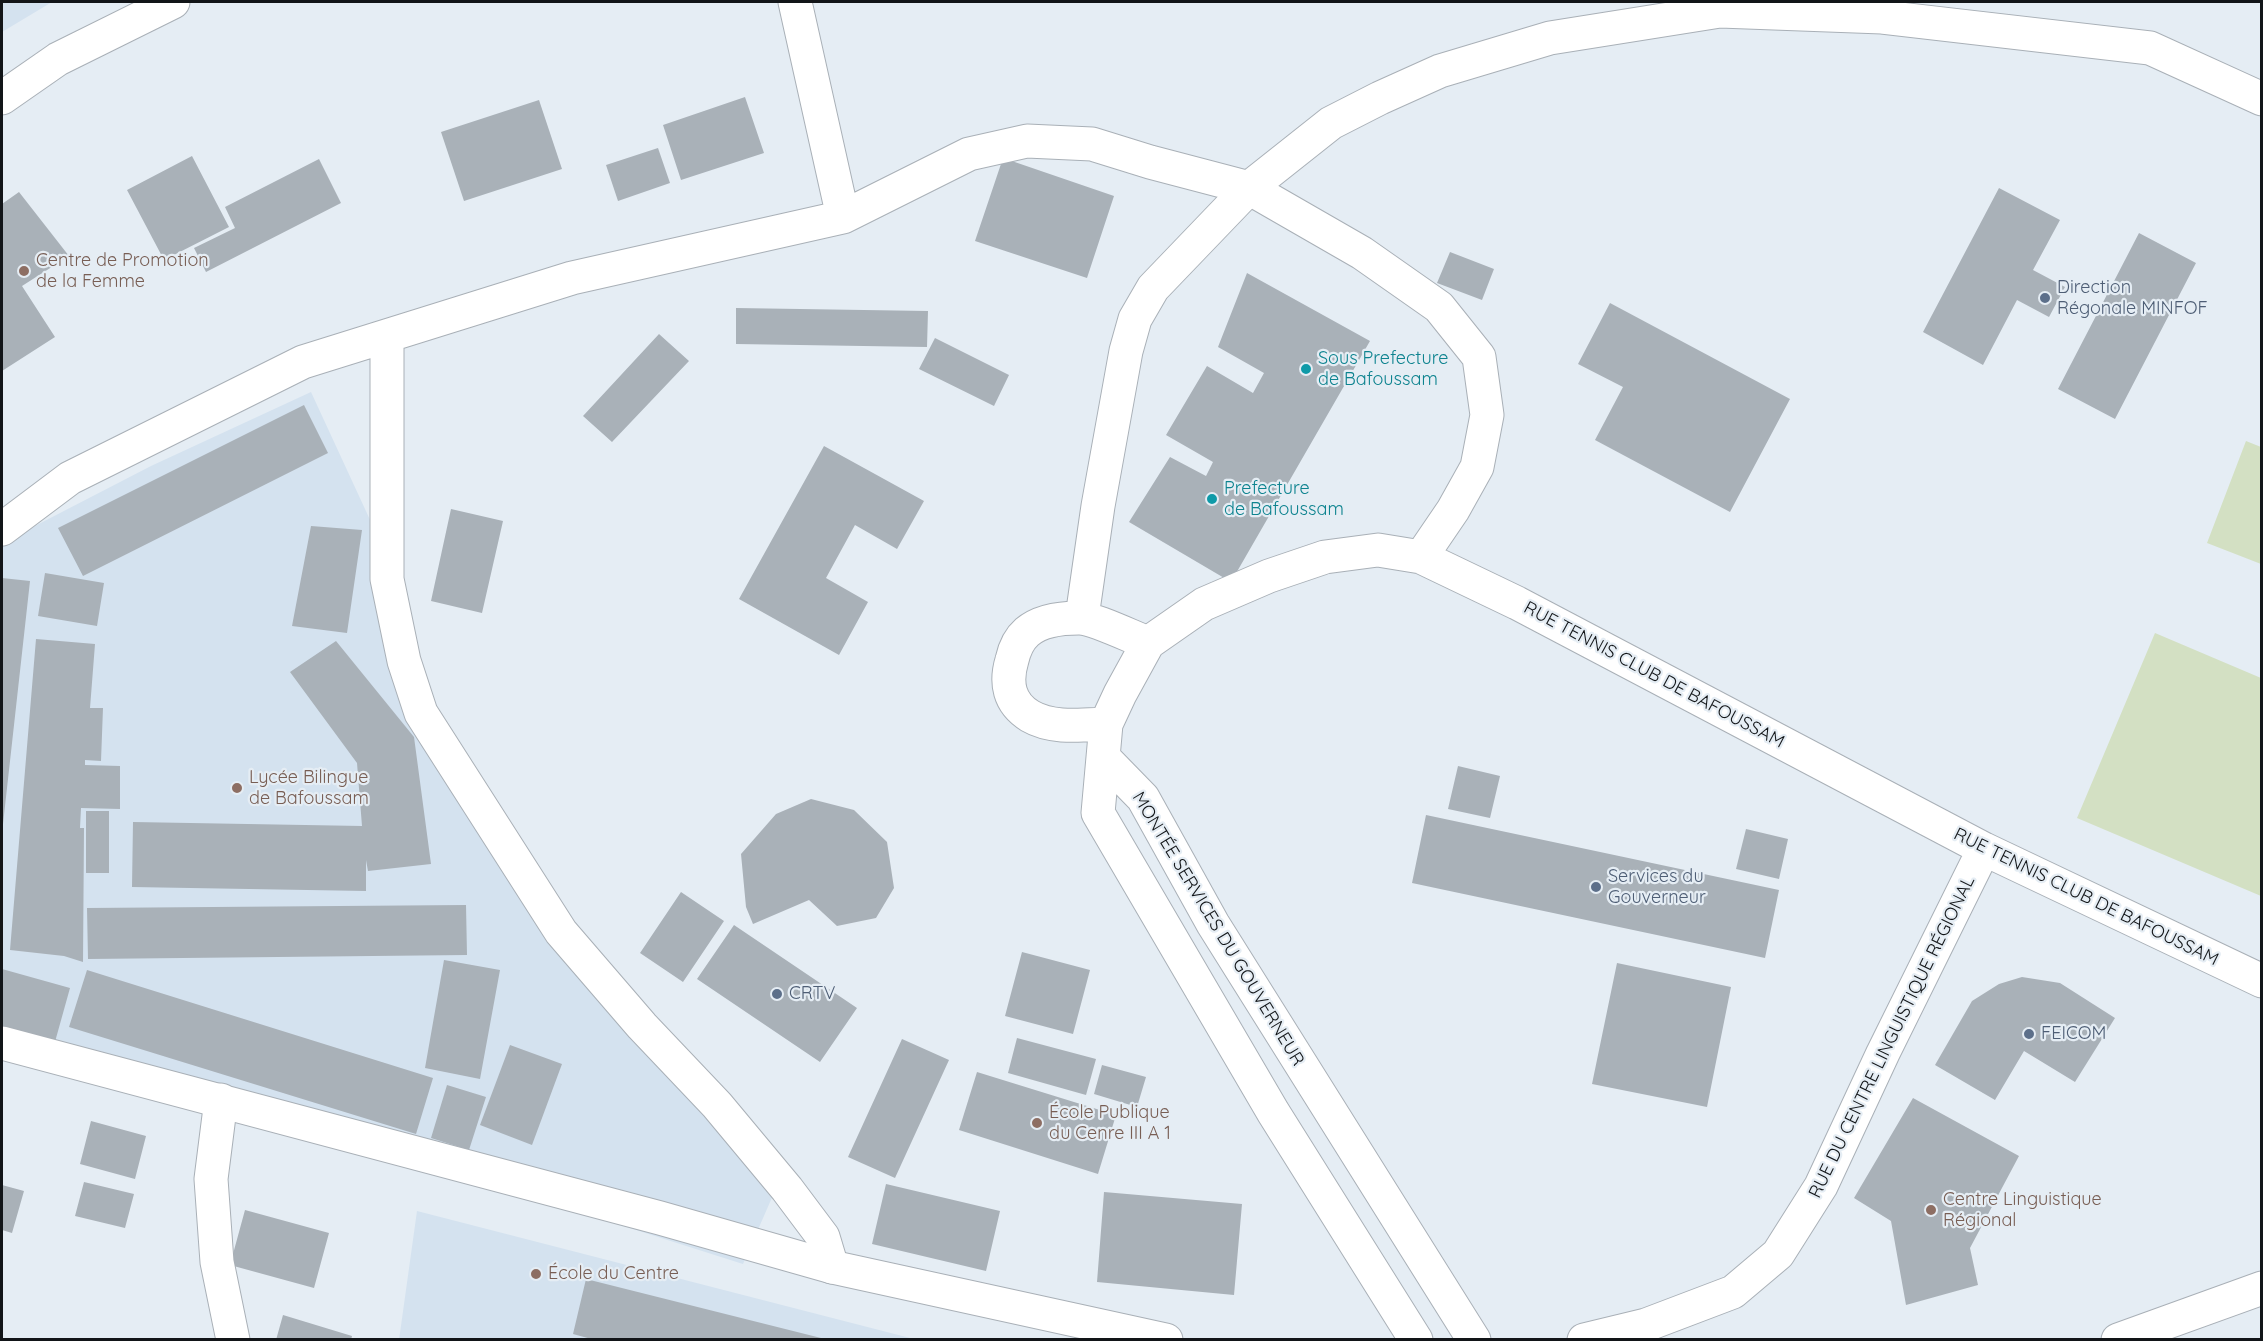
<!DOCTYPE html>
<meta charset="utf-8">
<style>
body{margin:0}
#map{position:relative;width:2263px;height:1341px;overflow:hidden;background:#e5edf4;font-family:Quicksand,sans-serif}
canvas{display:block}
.frame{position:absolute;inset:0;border:3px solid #121518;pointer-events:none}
</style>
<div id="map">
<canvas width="2263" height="1341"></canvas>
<div class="frame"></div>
</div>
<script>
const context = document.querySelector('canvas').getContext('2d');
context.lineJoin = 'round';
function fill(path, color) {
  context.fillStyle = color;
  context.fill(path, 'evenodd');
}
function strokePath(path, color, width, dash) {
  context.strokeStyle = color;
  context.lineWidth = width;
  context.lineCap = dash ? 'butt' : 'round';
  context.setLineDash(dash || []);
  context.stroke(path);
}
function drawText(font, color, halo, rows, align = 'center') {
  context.font = font + ' Quicksand,sans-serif';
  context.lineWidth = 4.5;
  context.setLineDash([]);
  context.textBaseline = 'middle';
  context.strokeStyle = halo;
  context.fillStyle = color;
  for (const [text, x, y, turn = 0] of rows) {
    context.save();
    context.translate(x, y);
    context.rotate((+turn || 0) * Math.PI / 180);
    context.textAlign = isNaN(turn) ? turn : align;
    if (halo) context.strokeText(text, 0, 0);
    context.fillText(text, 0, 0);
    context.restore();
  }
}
fill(new Path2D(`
 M2,2h50l-50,30z
 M311,392l66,143 66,188 59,129 44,89 231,245 -34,78 -264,-84 -477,-134v-503l149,-77z
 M417,1211l497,128 -515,1z`), '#d4e2ef');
fill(new Path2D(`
 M2246,441l15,6v117l-54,-21z
 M2155,633l106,45v218l-184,-78z`), '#d3e0c3');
fill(new Path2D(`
 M745,97l19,56 -83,27 -18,-55z
 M539,100l23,69 -98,32 -23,-69z
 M658,148l12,35 -52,18 -12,-36z
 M192,156l37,71 -65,33 -37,-70z
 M1003,158l111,38 -27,82 -112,-37z
 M319,159l22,44 -135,69 -12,-24 41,-20 -10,-21z
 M1999,188l61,32 -27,50 32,17 -16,30 -32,-17 -34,65 -60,-33z
 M19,192l50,64 -47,30 33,51 -53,34v-167z
 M2139,233l57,30 -81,156 -57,-30z
 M1450,252l44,17 -12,31 -45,-17z
 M1247,273l123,68 -139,241 -102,-60 41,-65 36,19 7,-14 -47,-27 41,-69 46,27 11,-20 -46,-26z
 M1610,303l180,96 -60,113 -135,-72 28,-53 -45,-23z
 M736,308l192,3 -1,36 -191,-3z
 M659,334l30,27 -77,81 -29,-26z
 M935,338l74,37 -15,31 -75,-37z
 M304,405l24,48 -245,123 -25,-48z
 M824,446l100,55 -27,48 -42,-24 -29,53 42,24 -29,53 -100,-56z
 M451,509l52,12 -21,92 -51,-12z
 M311,526l51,4 -15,103 -55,-7z
 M45,573l59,10 -7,43 -59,-10z
 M2,578l28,3 -27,243h-1z
 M36,639l59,5 -5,64h13l-2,53 -16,-1v5l35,1v43l-39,-1 -1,20h4l-1,134 -19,-6 -54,-6z
 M336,641l78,96 17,127 -63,7 -2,-11v31l-234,-4 1,-65 229,4 -5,-63 -67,-91z
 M1458,766l42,10 -10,42 -42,-9z
 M811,799l43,11 33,32 7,46 -18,30 -39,8 -28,-26 -56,24 -7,-17 -5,-53 35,-40z
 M86,811h23v62h-23z
 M1426,815l353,75 -14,68 -353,-75z
 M1746,829l42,10 -9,40 -43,-10z
 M681,892l43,29 -41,61 -43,-29z
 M466,905l1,50 -379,4 -1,-51z
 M734,925l123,83 -37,54 -123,-83z
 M1022,952l68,18 -17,64 -68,-18z
 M444,960l56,10 -20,109 -55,-11z
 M1617,963l114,24 -24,120 -115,-23z
 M2,969l68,19 -17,61 -51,-15z
 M87,970l346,108 -17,56 -347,-107z
 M2022,977l38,6 55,35 -40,64 -51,-31 -29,49 -60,-35 37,-64 27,-17z
 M1017,1038l79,21 -10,36 -78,-22z
 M902,1039l47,21 -54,118 -47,-21z
 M510,1045l52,19 -30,81 -52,-20z
 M1102,1065l44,12 -9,30 -43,-13z
 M977,1072l139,43 -18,59 -139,-44z
 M447,1085l39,12 -17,53 -38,-12z
 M1913,1098l106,58 -49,92 8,37 -72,20 -15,-84 -37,-23z
 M91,1121l55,15 -11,43 -55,-15z
 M84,1182l50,12 -9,34 -50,-12z
 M886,1184l114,27 -14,60 -114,-27z
 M2,1185l22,6 -12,42 -10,-3z
 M1104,1192l138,12 -8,91 -137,-13z
 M245,1210l84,23 -15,55 -84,-23z
 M586,1279l239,60v1h-230l-22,-6z
 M283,1315l69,21 -1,4h-75z`), '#a9b1b8');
const minor = new Path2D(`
 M795,2l48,215
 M2,98l56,-39 115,-57
 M387,336v243l17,82 17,52 140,219 81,94 75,79 70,84 36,48 9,30
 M2,529l68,-51 233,-116 269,-84 271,-61 126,-63 58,-13 65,3 58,18 99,26 113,65 77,54 40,50 8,58 -10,52 -24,43 -32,47
 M1082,617l16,-111 28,-155 9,-32 18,-31 96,-100 82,-65 49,-25 60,-27 110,-33 170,-27 162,6 268,31 112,51
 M1106,724c-24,1 -54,5 -76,-8 -21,-13 -25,-33 -18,-56 2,-9 7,-21 15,-28 14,-12 34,-14 52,-14 14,0 53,19 69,25
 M1103,757l40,41 70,126 261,416
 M221,1100l-10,79 6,83 16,78
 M1416,1340l-143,-228 -175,-299 8,-89 14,-30 28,-51 56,-39 65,-28 56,-19 53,-7 43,7 96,46 467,246 278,132
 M1584,1340l62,-15 87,-33 45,-38 43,-68 62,-133 101,-204`);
const tertiary = new Path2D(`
 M2,1043l658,175 172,49 334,73
 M2118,1340l144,-52`);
strokePath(minor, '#a9b0b7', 35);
strokePath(tertiary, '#a9b0b7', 35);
strokePath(minor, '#fff', 33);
strokePath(tertiary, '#fff', 33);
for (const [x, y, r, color] of [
 [24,271,6,"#8d6e63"],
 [2045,298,6,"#5c6f8a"],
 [1306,369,6,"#0f9aa8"],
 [1212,499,6,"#0f9aa8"],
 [237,788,6,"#8d6e63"],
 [1596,887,6,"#5c6f8a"],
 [777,994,6,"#5c6f8a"],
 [2029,1034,6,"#5c6f8a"],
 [1037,1123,6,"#8d6e63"],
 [1931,1210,6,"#8d6e63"],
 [536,1274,6,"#8d6e63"]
]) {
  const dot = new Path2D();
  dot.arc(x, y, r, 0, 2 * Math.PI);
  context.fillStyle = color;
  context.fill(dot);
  strokePath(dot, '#e5edf4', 2);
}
drawText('18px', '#785e54', '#e5edf4', [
 ["Centre de Promotion",36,261],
 ["de la Femme",36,282],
 ["Lycée Bilingue",249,778],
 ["de Bafoussam",249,799],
 ["École Publique",1049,1113],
 ["du Cenre III A 1",1049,1134],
 ["Centre Linguistique",1943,1200],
 ["Régional",1943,1221],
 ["École du Centre",548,1274]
], 'left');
drawText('18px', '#4e5e75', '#e5edf4', [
 ["Direction",2057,288],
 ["Régonale MINFOF",2057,309],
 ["Services du",1608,877],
 ["Gouverneur",1608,898],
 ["CRTV",789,994],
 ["FEICOM",2041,1034]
], 'left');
drawText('18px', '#0d838f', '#e5edf4', [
 ["Sous Prefecture",1318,359],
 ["de Bafoussam",1318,380],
 ["Prefecture",1224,489],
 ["de Bafoussam",1224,510]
], 'left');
drawText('18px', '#121518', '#e5edf4', [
 ["RUE TENNIS CLUB DE BAFOUSSAM",1654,675,28],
 ["RUE TENNIS CLUB DE BAFOUSSAM",2086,897,26],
 ["MONTÉE SERVICES DU GOUVERNEUR",1218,929,59],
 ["RUE DU CENTRE LINGUISTIQUE RÉGIONAL",1892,1037,-64]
]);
</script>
